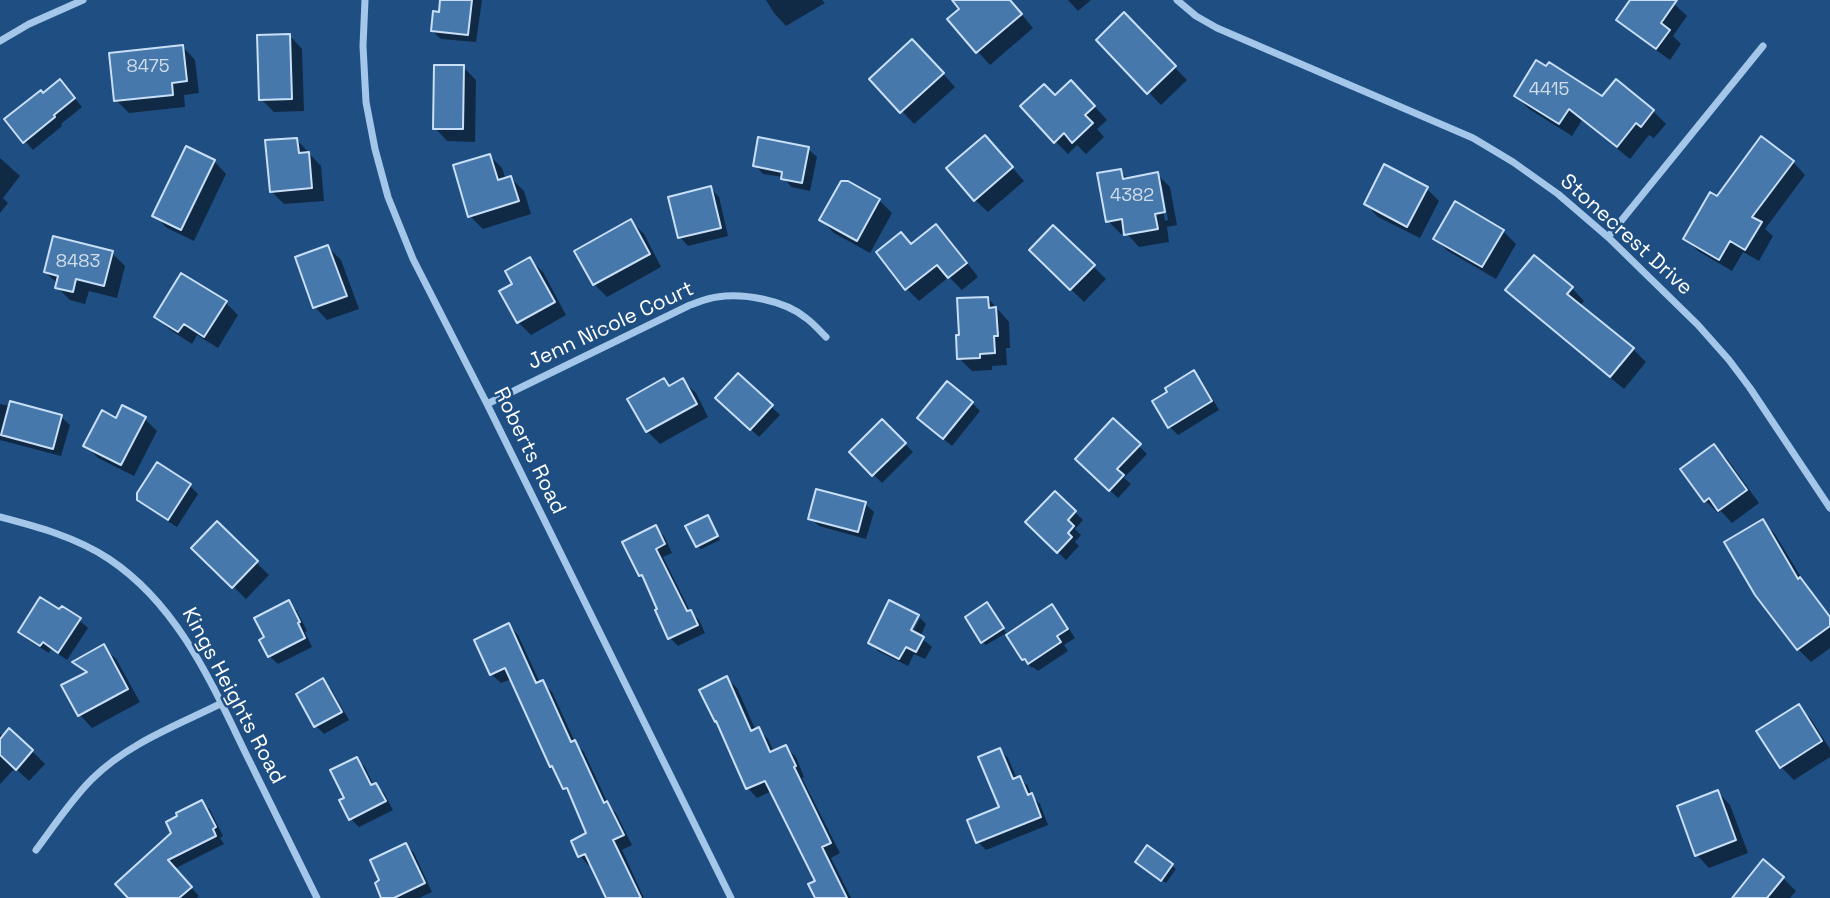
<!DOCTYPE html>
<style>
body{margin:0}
canvas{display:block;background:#1e4e82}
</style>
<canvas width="1830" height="898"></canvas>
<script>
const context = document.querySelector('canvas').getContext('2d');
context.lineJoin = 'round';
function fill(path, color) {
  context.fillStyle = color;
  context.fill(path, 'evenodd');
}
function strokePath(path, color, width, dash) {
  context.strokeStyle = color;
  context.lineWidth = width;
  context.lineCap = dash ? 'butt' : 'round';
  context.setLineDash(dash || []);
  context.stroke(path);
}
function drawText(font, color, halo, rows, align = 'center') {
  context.font = font + ' "Space Grotesk",sans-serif';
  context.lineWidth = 5;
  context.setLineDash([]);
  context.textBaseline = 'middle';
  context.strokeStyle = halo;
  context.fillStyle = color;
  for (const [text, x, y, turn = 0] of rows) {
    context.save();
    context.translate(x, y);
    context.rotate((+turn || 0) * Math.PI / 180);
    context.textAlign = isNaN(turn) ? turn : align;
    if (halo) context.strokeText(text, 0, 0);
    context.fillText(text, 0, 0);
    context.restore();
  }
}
fill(new Path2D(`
 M442,0h40l-6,42 -35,-3 -9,-8 9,-18z
 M766,0h56l3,3 -39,23 -12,-13z
 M954,0h56l23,28 -43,37 -41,-45 12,-11z
 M1068,0h23l-13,11z
 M1632,0h38l17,16 -14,20 8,8 -11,16 -39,-28 -13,-13z
 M1124,15l63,65 -26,25 -63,-65z
 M290,36l12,13 2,62 -30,1 -13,-13z
 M183,47l12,13 4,33 -15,2 1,12 -56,6 -13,-13z
 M925,54l30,33 -41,37 -42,-45z
 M463,67l13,13 -1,62 -28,-1 -12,-13z
 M68,90l14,17 -21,17 1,2 -29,24 -8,-9 18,-46z
 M1084,95l23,25 -10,9 7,8 -18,17 -9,-9 -9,9 -13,-13v-44z
 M1516,96l86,2 51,13 13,13 -12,14 -5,-3 -19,24 -48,-39 -10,16 -43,-27z
 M297,140l24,26 3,35 -40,3 -13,-13z
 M808,149l9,8 -7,34 -19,-4 -8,-10 -20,-3 -8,-9z
 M997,150l27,31 -36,31 -13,-12z
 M490,156l12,12 4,12 5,-2 13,13 7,23 -48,15 -13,-13z
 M0,158l20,18 -17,22 5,5 -8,10z
 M214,161l12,13 -32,67 -27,-13 -13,-13z
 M1793,162l12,13 -40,54 8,7 -14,25 -16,-9 -11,19 -34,-20 -13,-13 32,-40z
 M1120,171l9,9 28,-6 13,13 7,38 -10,2 2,15 -30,5 -13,-14 -5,1 -13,-13zM1159,186h3l6,34 -3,1z
 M710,188l9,9 9,39 -40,10 -8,-9z
 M1426,188l13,13 -19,37 -42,-21 -12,-13z
 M879,200l13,13 -22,40 -36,-20 -13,-13z
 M631,221l13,13 17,33 -54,30 -13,-13z
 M936,227l13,12 29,38 -16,13 -13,-13 -30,24 -13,-13 -5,-54 11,11z
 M1053,227l53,52 -22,23 -53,-52z
 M1503,231l13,13 -20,35 -48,-28 -13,-12z
 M328,247l13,13 18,49 -32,11 -12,-13z
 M112,253l13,13 -8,32 -28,-7 -4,13 -15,-4 -13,-13 1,-3 -13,-12z
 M530,260l13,12 23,43 -35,20 -13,-13 -3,-38z
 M1572,288l12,13 -4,5 53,43 13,13 -22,27 -104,-86 -13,-13z
 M988,298l21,24 1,26h-4l1,17 -15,1v4l-20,1 -13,-13z
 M225,302l13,13 -20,33 -21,-13 -5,9 -23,-15 -13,-13z
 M1193,373l9,8 17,29 -41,25 -8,-8z
 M738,375l42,40 -21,22 -41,-39z
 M664,380l7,7 12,-6 13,12 12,24 -48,27 -13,-13z
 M972,403l8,8 -28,35 -24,-20z
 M0,404l61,13 9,8 -9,31 -61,-16z
 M144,418l13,13 -23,45 -36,-18 -13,-13 31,-25z
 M882,421l31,31 -31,31 -31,-31z
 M1113,421l34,33 -23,24 7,6 -13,14 -41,-39z
 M1714,446l13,13 32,44 -27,20 -11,-12 -3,2 -12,-12z
 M158,465l32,21 8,8 -21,33 -29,-19 -9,-9z
 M1055,493l28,27 -8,9 6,6 -6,7 4,4 -13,14 -39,-38z
 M865,504l9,8 -8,27 -47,-13 -9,-8z
 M707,517l4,4 9,19 -19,9 -4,-3z
 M1762,521l13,13 30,50 25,31v33l-19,14 -13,-13 -41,-55z
 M217,524l52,51 -23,24 -52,-51z
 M655,527l9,9 8,17 -9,4 27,54 9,9 6,13 -27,13 -8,-8 -10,-28 -13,-28 -7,-7z
 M289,602l8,9 10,20 -2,1 7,15 -34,17 -9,-8 -3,-18z
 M890,602l29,15h-3l-10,20 3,2 11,-21 6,6 -6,13 12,10 -7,12 -11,-5 -6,12 -30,-15 -8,-9z
 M1052,607l8,8 15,23 -11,7 4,6 -30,20 -5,-4 -1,1 -9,-9z
 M991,608l15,25 -20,12 -4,-3z
 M60,612l19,8 9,8 -21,32 -16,-11 -2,4 -21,-13 -8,-8z
 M509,625l9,10 22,48 2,-1 10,10 24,52 8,8 25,54 7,7 16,32 -10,5 22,48h-36l-16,-34 -3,2 -9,-10 8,-22 -15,-37 -9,-9 -7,-16 -6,-6 -39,-87 -11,4 -10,-9z
 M103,647l13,12 24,43 -48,26 -12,-13 -16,-29 23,-12 -12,-11z
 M727,678l10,10 19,43 2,-2 10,10 6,13 12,-5 10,10 8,20 -2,1 38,75 -9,5 20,40h-34v-17l-45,-90 -15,7 -9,-10z
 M323,681l8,8 18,31 -25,14 -8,-8z
 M1798,706l13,13 19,30v8l-36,23 -13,-13z
 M0,734l32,17 13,13 -16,17 -14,-13 -15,16z
 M1000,750l8,8 9,21 3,-1 8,8 4,11 8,7 8,21 -62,25 -8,-8 23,-34z
 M357,759l8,8 9,19 2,-1 8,8 9,17 -34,17 -9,-9 -4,-19z
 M1718,792l12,13 18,48 -39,15 -12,-13z
 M202,802l8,8 13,26 -3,2 4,6 -50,25 25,27 -2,2h-67l43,-65z
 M406,845l8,8 18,39 -13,6h-35z
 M1148,847l28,22 -10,14 -25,-18z
 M1783,878l13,13 -6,7h-56z`), '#0007');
const building = new Path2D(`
 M440,0h32l-4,35 -37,-4 2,-20 6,1z
 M952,0h58l12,14 -46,39 -29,-34 12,-10z
 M1630,0h47l-16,23 9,7 -14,19 -40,-29z
 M1124,12l52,54 -29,28 -51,-54z
 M290,34l2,65 -33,1 -2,-65z
 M912,39l32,34 -44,40 -31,-34z
 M183,45l4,36 -15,2 1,12 -59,6 -5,-48z
 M1536,60l10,6 3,-4 53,34 14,-17 38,31 -13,17 -5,-4 -19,24 -48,-38 -10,15 -45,-28z
 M434,65h30l-1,64h-30z
 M60,79l15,19 -21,17 1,2 -32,26 -19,-24 37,-29 2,3z
 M1071,80l24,26 -10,9 8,8 -21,20 -8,-10 -10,10 -34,-37 24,-22 11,11z
 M985,135l28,32 -39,34 -28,-33z
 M1761,136l33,25 -42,56 10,5 -17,28 -15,-9 -11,19 -36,-21 27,-47 7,4z
 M758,137l51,10 -7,36 -21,-4 1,-7 -29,-6z
 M297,138l2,15 10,-1 3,36 -42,4 -5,-52z
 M186,146l29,14 -34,70 -29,-14z
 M490,154l8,26 13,-4 8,25 -51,16 -15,-52z
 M1384,164l44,23 -21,40 -43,-23z
 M1121,169l2,10 35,-7 7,40 -10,2 3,15 -34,6 -2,-16 -16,3 -9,-49z
 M841,181h7l32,18 -23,42 -38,-21z
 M711,186l10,42 -43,10 -10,-41z
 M1455,201l49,29 -22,37 -49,-28z
 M631,219l19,35 -57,31 -19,-34z
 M936,224l31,39 -19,15 -11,-13 -32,25 -29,-38 25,-20 10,12z
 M1053,225l42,40 -25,25 -41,-40z
 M53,236l60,15 -9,35 -28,-7 -3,13 -18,-4 3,-12 -14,-4z
 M328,245l19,51 -34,12 -18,-51z
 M1534,255l39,32 -6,7 67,54 -24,29 -105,-87z
 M530,257l25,45 -38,21 -18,-32 13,-7 -7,-13z
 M181,273l46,28 -23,36 -20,-13 -6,8 -24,-15z
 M988,297l1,11 7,-1 2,29h-4l1,17 -15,1v4l-23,1 -1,-24h3l-2,-37z
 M1194,370l18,31 -44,27 -16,-27 15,-9 -2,-4z
 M738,373l35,32 -23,25 -35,-32z
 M664,378l5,8 14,-8 14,26 -51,28 -19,-33z
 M947,381l26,21 -30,37 -26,-21z
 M10,401l52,14 -9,34 -52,-14z
 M122,405l24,12 -25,48 -38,-19 19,-36 14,8z
 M1113,418l28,26 -24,25 7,6 -15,16 -34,-32z
 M882,419l24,24 -34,33 -23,-24z
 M1714,444l33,46 -29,21 -9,-13 -5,4 -24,-33z
 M157,462l34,22 -23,36 -31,-20v-7z
 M816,489l50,13 -8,30 -50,-13z
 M1055,491l21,20 -8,9 6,6 -6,7 4,4 -15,16 -32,-31z
 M708,515l10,21 -22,11 -11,-21z
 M1763,519l35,60 2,-2 30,40v9l-33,24 -42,-55 -31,-53z
 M217,521l41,40 -26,27 -41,-40z
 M656,525l9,19 -9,5 31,62 4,-1 7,15 -30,14 -13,-29 2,-1 -15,-34 -3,1 -17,-34z
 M40,597l19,12 3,-3 19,12 -23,35 -15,-11 -3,4 -22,-14z
 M289,600l11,22 -2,1 7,15 -37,19 -9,-17 5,-3 -10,-19z
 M889,600l30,15 -8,15 13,7 -8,15 -10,-5 -7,12 -31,-16z
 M987,602l17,26 -23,15 -16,-26z
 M1052,604l16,25 -11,7 4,6 -33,22 -3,-5 -3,1 -16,-25z
 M509,623l27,60 7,-3 28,62 4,-2 29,63 3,-2 17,34 -11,5 28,58h-35l-21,-44 -7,3 -7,-16 15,-8 -19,-45 -4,1 -11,-23 -2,1 -45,-99 -15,7 -16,-35z
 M104,644l24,45 -50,27 -17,-31 26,-13 -15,-10z
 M727,676l24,55 8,-4 11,25 16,-7 10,21 -2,1 37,76 -9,4 25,51h-32l-7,-14 7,-3 -50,-100 -19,8 -30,-68 -1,1 -16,-32z
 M323,678l19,34 -28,15 -18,-33z
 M1799,704l23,37 -42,27 -24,-37z
 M9,728l24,22 -17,20 -16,-15v-16z
 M1000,748l13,31 7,-3 8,19 4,-2 9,24 -65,26 -9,-23 32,-13 -21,-50z
 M357,757l14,28 5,-2 10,18 -37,19 -10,-20 5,-2 -14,-28z
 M1718,790l18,50 -41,16 -18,-50z
 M202,800l14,27 -3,2 3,7 -48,24 24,27 -13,11h-51l-13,-14 56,-51 -5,-11 11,-6 -1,-3z
 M406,843l19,40 -31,15h-13l-6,-15 4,-3 -9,-20z
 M1147,845l26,19 -12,17 -26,-19z
 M1763,859l21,18 -17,21h-35z`);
fill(building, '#4678ab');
strokePath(building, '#c8dff7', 2);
strokePath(new Path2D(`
 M365,0l-2,46 3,56 9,47 13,48 25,62 74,145 244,494
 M1177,0l19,16 21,12 256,110 40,24 45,32 50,43 90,88 31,35 21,28 80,120
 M0,41l29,-17 54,-24
 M1608,237l155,-191
 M487,404l203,-99c9,-3 18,-7 27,-8 27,-4 67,3 89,21 7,5 14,13 20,19
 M0,517c38,10 76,20 109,42 69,46 102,123 137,195 24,48 47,96 71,144
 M36,850c18,-24 35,-50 56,-71 36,-36 86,-54 130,-76`), '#a3c6e9', 7);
drawText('18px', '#d1ddea', null, [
 ["8475",148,67],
 ["4415",1549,90],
 ["4382",1132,196],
 ["8483",78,262]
]);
drawText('21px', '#fff', '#1e4e82', [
 ["Stonecrest Drive",1626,235,42],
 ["Jenn Nicole Court",611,326,-25],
 ["Roberts Road",529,451,64],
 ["Kings Heights Road",233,696,62]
]);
</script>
